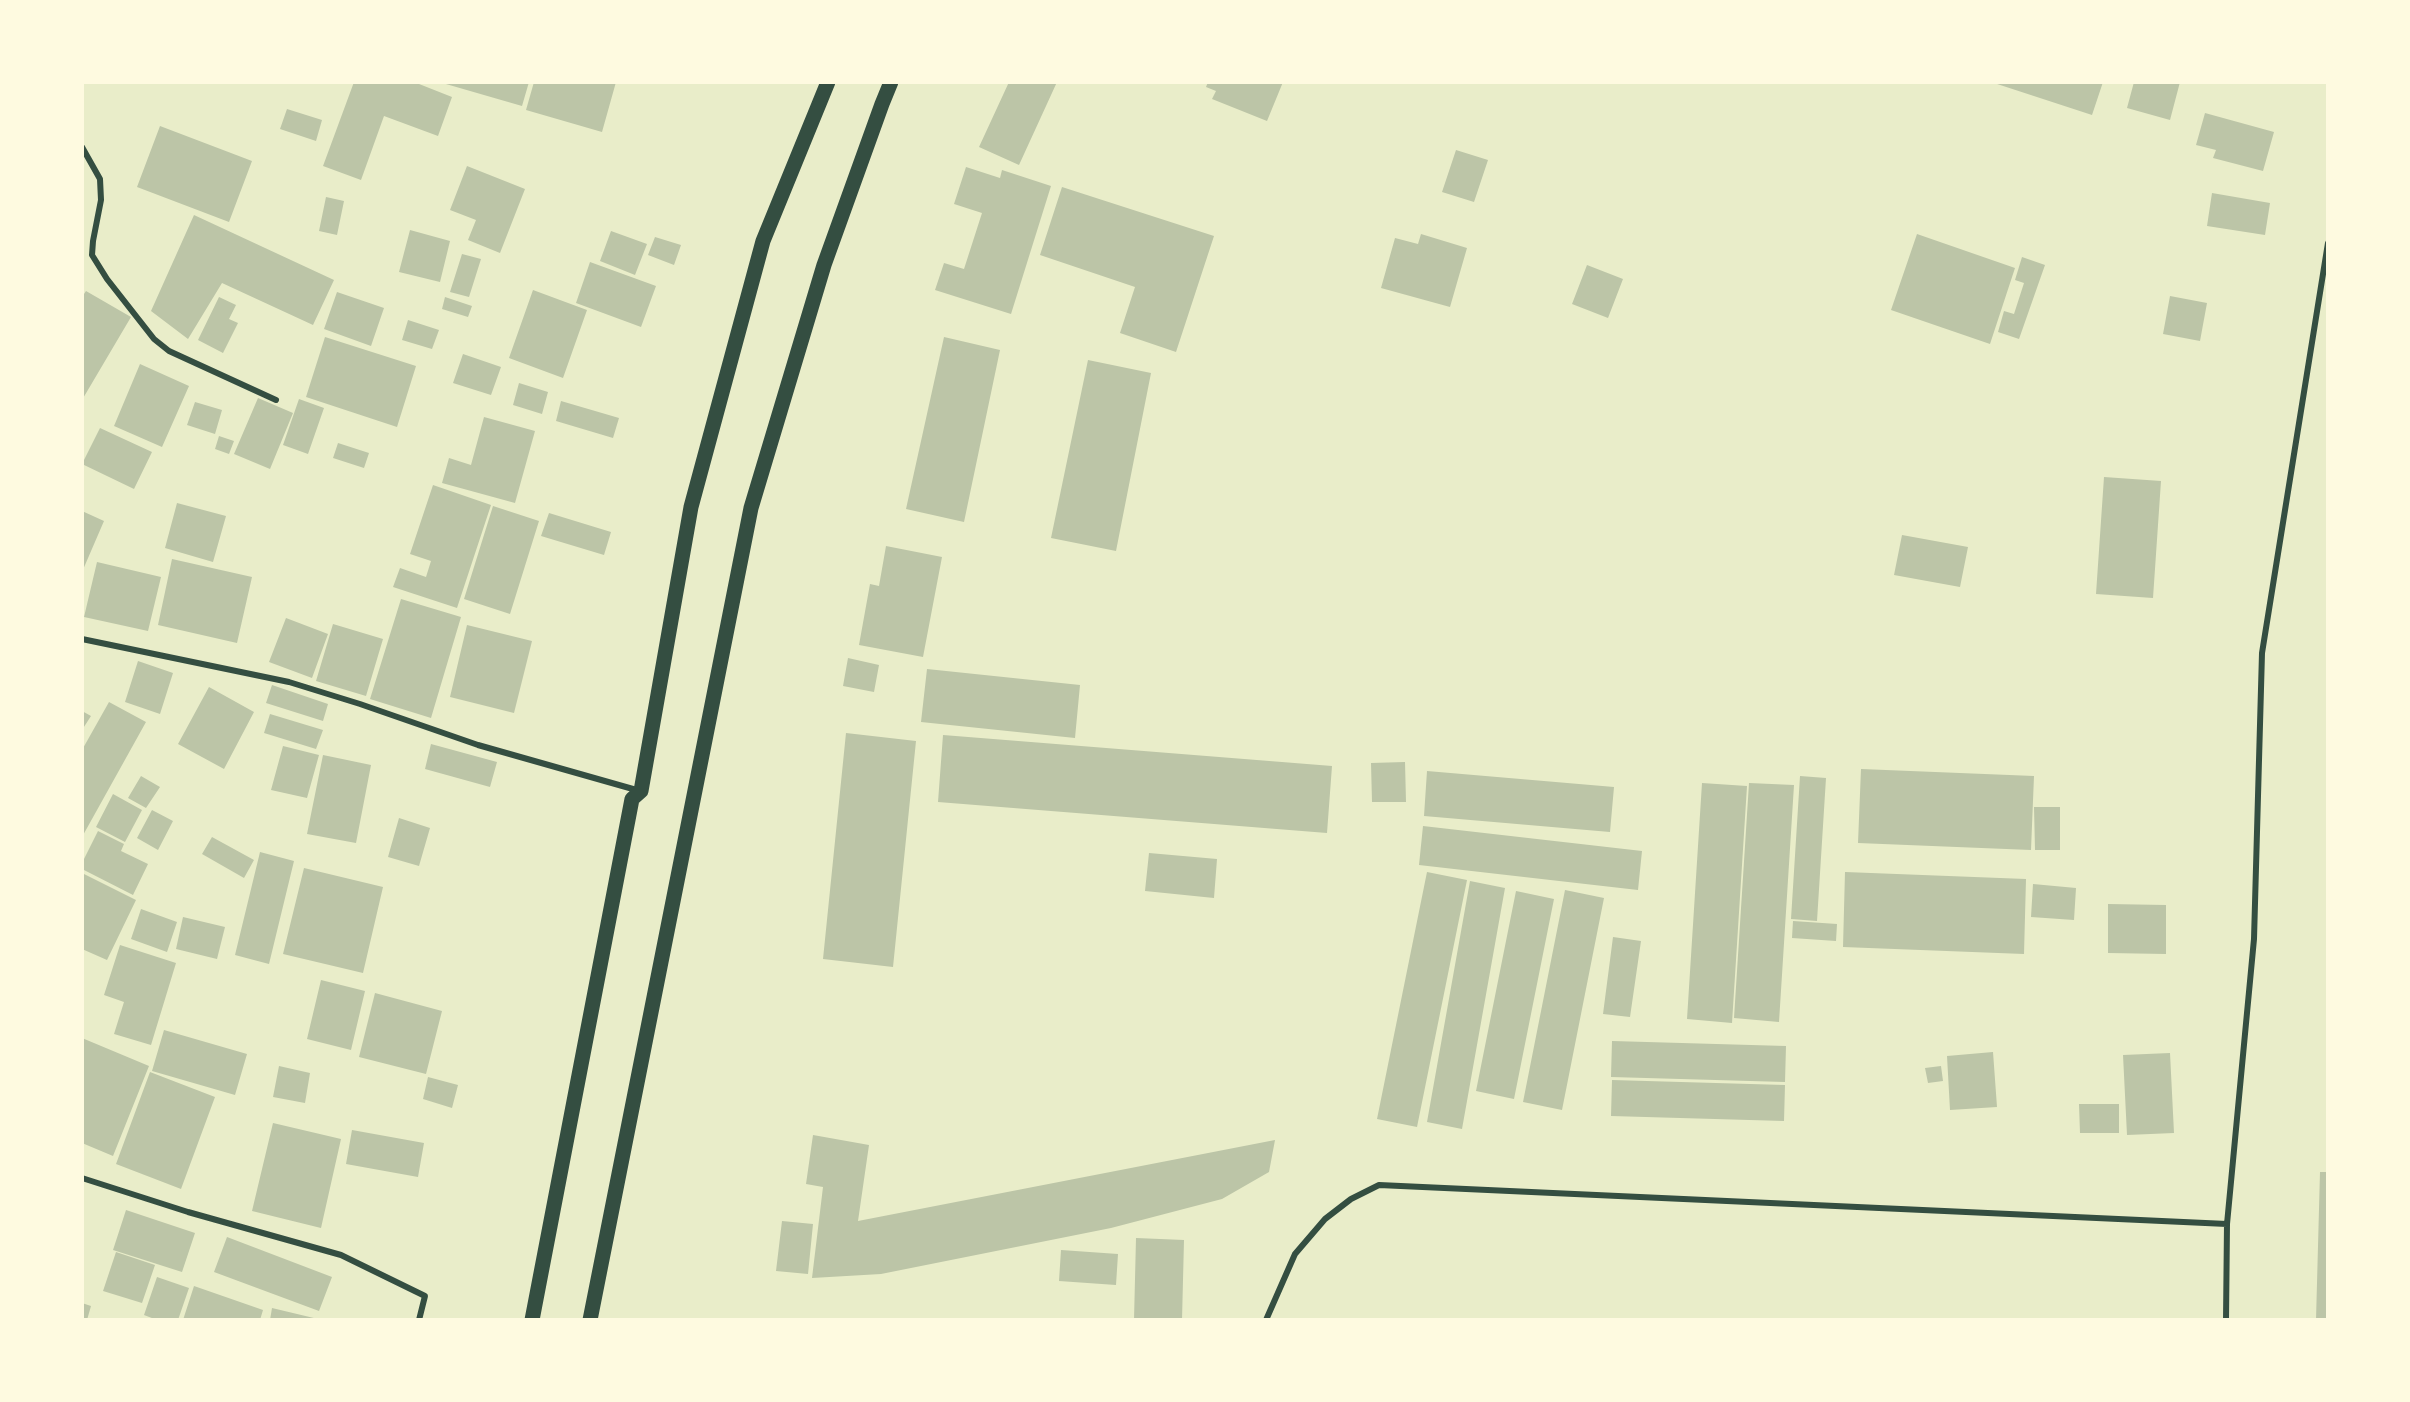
<!DOCTYPE html>
<style>
body{margin:0}
#map{position:relative;width:2410px;height:1402px;overflow:hidden;background:#e9edc9;font-family:"Sofia Sans Condensed",sans-serif}
canvas{display:block}
.frame{position:absolute;inset:0;border:84px solid #fefae0;pointer-events:none}
</style>
<div id="map">
<canvas width="2410" height="1402"></canvas>
<div class="frame"></div>
</div>
<script>
const context = document.querySelector('canvas').getContext('2d');
context.lineJoin = 'round';
function fill(path, color) {
  context.fillStyle = color;
  context.fill(path, 'evenodd');
}
function strokePath(path, color, width, dash) {
  context.strokeStyle = color;
  context.lineWidth = width;
  context.lineCap = dash ? 'butt' : 'round';
  context.setLineDash(dash || []);
  context.stroke(path);
}
fill(new Path2D(`
 M354,82h60l38,15 -14,39 -54,-20 -23,64 -38,-14z
 M439,82h90l-7,24z
 M534,82h82l-14,50 -76,-22z
 M1009,82h48l-38,83 -40,-18z
 M1208,82h75l-16,39 -55,-22 4,-8 -10,-4z
 M1991,82h112l-11,33z
 M2134,82h46l-10,38 -43,-12z
 M287,109l35,11 -6,21 -36,-12z
 M2205,113l69,19 -11,39 -50,-13 3,-8 -20,-5z
 M160,126l92,35 -23,61 -92,-35z
 M1456,150l32,10 -14,42 -32,-10z
 M467,166l58,23 -25,64 -32,-13 8,-20 -26,-10z
 M966,167l34,11 2,-8 49,16 -40,128 -76,-24 9,-27 20,6 18,-56 -28,-9z
 M1062,187l152,49 -38,116 -56,-19 15,-46 -95,-32z
 M2212,193l58,10 -5,32 -58,-9z
 M326,197l18,4 -7,34 -18,-4z
 M194,215l140,65 -21,45 -91,-42 -34,56 -37,-28z
 M410,230l40,11 -10,41 -41,-10z
 M611,231l36,13 -12,31 -35,-14z
 M1421,234l46,14 -17,59 -69,-19 14,-50 23,6z
 M1917,234l98,34 -25,76 -99,-34z
 M655,237l26,8 -7,20 -26,-10z
 M462,254l19,5 -12,38 -19,-5z
 M2022,257l23,8 -26,74 -21,-7 6,-21 10,3 10,-31 -9,-3z
 M590,262l66,24 -15,41 -65,-24z
 M1587,265l36,14 -15,39 -36,-14z
 M533,290l54,20 -24,68 -54,-20z
 M86,291l45,26 -49,83v-103z
 M337,292l47,16 -13,38 -47,-17z
 M2170,296l37,7 -7,38 -37,-7z
 M219,297l17,8 -7,14 9,4 -15,30 -25,-13z
 M445,297l27,9 -4,11 -26,-8z
 M408,320l31,10 -7,19 -30,-9z
 M325,337l91,29 -19,61 -91,-30z
 M944,337l56,13 -36,172 -58,-13z
 M463,354l38,13 -10,28 -38,-12z
 M1088,360l63,13 -35,178 -65,-13z
 M140,364l49,22 -27,61 -48,-21z
 M519,383l29,9 -6,22 -29,-9z
 M258,398l35,15 -23,56 -36,-15z
 M299,399l25,9 -16,46 -25,-9z
 M561,401l58,17 -6,20 -57,-17z
 M195,402l27,8 -7,24 -28,-9z
 M484,417l51,14 -20,72 -73,-20 7,-25 22,7z
 M100,428l52,24 -18,37 -52,-25z
 M219,436l15,5 -5,13 -14,-5z
 M338,443l31,10 -5,15 -31,-10z
 M2104,477l57,4 -8,117 -57,-4z
 M433,485l58,20 -34,103 -64,-21 7,-19 26,9 5,-16 -21,-7z
 M177,503l49,13 -13,46 -48,-14z
 M493,506l46,15 -29,93 -46,-15z
 M82,511l22,10 -22,51z
 M549,513l62,19 -7,23 -63,-19z
 M1902,535l66,12 -8,40 -66,-12z
 M886,546l56,11 -19,100 -64,-12 11,-61 9,2z
 M172,559l80,18 -15,66 -79,-18z
 M97,562l64,15 -13,54 -64,-14z
 M401,599l60,18 -30,101 -61,-19z
 M286,618l42,16 -16,44 -43,-16z
 M333,624l50,15 -17,57 -50,-15z
 M467,625l65,16 -18,72 -64,-16z
 M848,658l31,7 -5,27 -31,-6z
 M138,661l35,12 -13,41 -35,-12z
 M927,669l153,16 -5,53 -154,-16z
 M272,685l56,19 -5,17 -57,-18z
 M209,687l45,25 -30,57 -46,-25z
 M109,702l37,20 -64,115v-87z
 M82,711l9,5 -9,14z
 M270,714l53,16 -7,19 -52,-16z
 M846,733l70,8 -23,226 -70,-8z
 M943,735l389,31 -5,67 -389,-31z
 M431,744l66,18 -7,25 -65,-18z
 M283,746l36,9 -12,43 -36,-8z
 M323,755l48,10 -15,78 -49,-9z
 M1405,762l1,40h-34l-1,-39z
 M1861,769l173,7 -3,74 -173,-7z
 M1427,771l187,16 -4,45 -186,-16z
 M141,776l19,11 -14,21 -18,-10z
 M1800,776l26,2 -9,143 -26,-2z
 M1702,783l45,3 -15,237 -45,-4z
 M1749,783l45,2 -15,237 -45,-4z
 M113,794l29,16 -17,32 -29,-15z
 M2034,807h26v43h-25z
 M152,810l21,11 -15,29 -21,-12z
 M399,818l31,10 -11,38 -31,-9z
 M1423,826l219,25 -4,39 -219,-25z
 M98,831l26,13 -3,7 27,13 -15,31 -51,-26v-6z
 M212,837l42,23 -10,18 -42,-24z
 M260,852l34,9 -25,103 -34,-9z
 M1149,853l68,6 -3,39 -69,-7z
 M304,868l79,19 -20,86 -80,-19z
 M1427,872l40,8 -50,247 -40,-8z
 M1845,872l181,7 -2,75 -181,-7z
 M82,873l54,27 -29,60 -25,-11z
 M1470,881l35,7 -43,241 -35,-7z
 M2033,884l43,4 -2,32 -43,-3z
 M1565,890l39,8 -42,212 -39,-8z
 M1516,891l38,8 -40,200 -38,-8z
 M2108,904l58,1v49l-58,-1z
 M141,909l36,13 -10,30 -36,-13z
 M183,917l42,10 -8,32 -41,-10z
 M1793,921l44,3 -1,17 -44,-3z
 M1613,937l28,4 -11,76 -27,-3z
 M120,945l56,18 -25,82 -37,-11 10,-32 -20,-7z
 M321,980l44,11 -14,59 -44,-11z
 M375,993l67,18 -16,63 -67,-17z
 M164,1030l83,24 -12,41 -83,-24z
 M82,1038l67,28 -36,90 -31,-13z
 M1612,1041l174,5 -1,36 -174,-5z
 M1993,1052l4,55 -47,3 -3,-54z
 M2170,1053l4,80 -47,2 -4,-80z
 M279,1066l31,7 -5,30 -32,-6z
 M1941,1066l2,15 -15,2 -3,-15z
 M150,1072l65,25 -34,92 -65,-25z
 M428,1077l30,8 -6,23 -29,-9z
 M1612,1080l173,5 -1,36 -173,-5z
 M2079,1104h40v29h-39z
 M273,1123l68,16 -20,89 -69,-17z
 M352,1130l72,13 -6,34 -72,-13z
 M813,1135l56,10 -11,76 417,-81 -6,32 -47,27 -111,29 -230,46 -69,4 11,-91 -17,-3z
 M2320,1172h8v148h-12z
 M126,1210l69,23 -13,39 -69,-22z
 M782,1221l31,3 -5,50 -32,-3z
 M227,1237l105,40 -13,34 -105,-39z
 M1136,1238l48,2 -2,80h-48z
 M1061,1250l57,4 -2,31 -57,-4z
 M116,1252l39,13 -13,38 -39,-12z
 M157,1277l32,11 -11,32h-21l-13,-5z
 M194,1286l69,24 -3,10h-77z
 M82,1303l9,3 -4,14h-5z
 M272,1308l46,11v1h-48z`), '#bcc5a7');
strokePath(new Path2D(`
 M82,147l18,32 1,21 -8,41 -1,14 15,24 47,60 15,12 107,49
 M82,639l207,43 71,22 118,41 162,46
 M82,1178l106,34 153,43 84,41 -6,24
 M1266,1320l29,-66 30,-35 26,-20 28,-14 848,39
 M2226,1320l1,-96 27,-285 8,-286 66,-410`), '#344e41', 6);
strokePath(new Path2D(`
 M532,1320l100,-521 9,-8 50,-284 72,-266 65,-159
 M590,1320l161,-812 73,-243 58,-161 9,-22`), '#344e41', 15);
</script>
